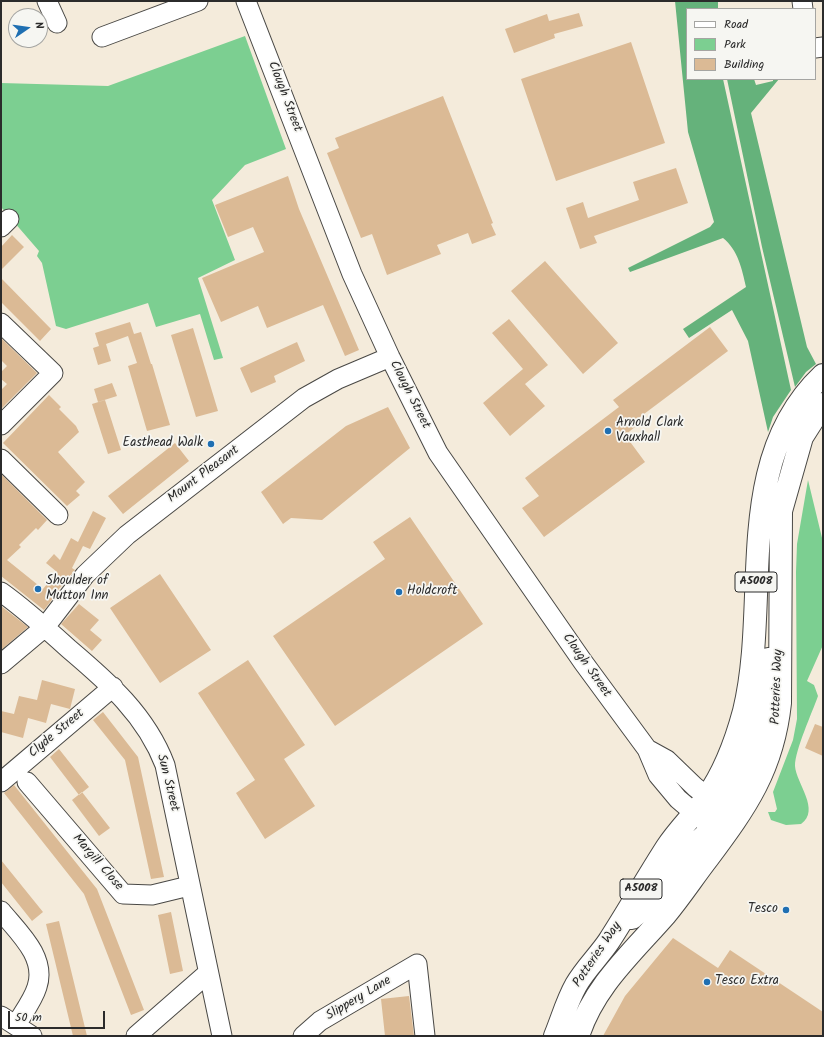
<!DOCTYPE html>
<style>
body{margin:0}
#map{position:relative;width:824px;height:1037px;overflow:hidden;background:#f4ebdb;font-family:Kalam,sans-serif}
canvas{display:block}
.frame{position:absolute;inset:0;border:2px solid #2b2b2b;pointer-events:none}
.legend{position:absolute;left:686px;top:8px;width:130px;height:72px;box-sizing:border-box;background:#f6f6f2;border:1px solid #a5a5a2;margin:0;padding:5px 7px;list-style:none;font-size:12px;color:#2b2b2b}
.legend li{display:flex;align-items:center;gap:8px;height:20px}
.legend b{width:20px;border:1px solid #a5a5a2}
.north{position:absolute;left:8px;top:8px;width:40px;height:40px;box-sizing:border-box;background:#f6f6f2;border:1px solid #a5a5a2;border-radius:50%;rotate:77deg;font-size:11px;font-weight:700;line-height:16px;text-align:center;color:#2b2b2b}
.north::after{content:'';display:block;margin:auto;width:14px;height:18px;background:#1f6fb2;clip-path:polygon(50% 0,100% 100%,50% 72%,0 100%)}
.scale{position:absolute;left:8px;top:1011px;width:97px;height:18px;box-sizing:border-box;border:2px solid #2b2b2b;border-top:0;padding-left:5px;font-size:12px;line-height:14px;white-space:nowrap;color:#2b2b2b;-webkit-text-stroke:3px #f6f6f2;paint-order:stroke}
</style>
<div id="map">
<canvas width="824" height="1037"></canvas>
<div class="frame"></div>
<ul class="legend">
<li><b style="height:5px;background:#fff"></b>Road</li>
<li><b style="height:11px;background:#7ccf91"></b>Park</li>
<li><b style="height:11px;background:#dbba95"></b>Building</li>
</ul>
<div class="north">N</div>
<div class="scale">50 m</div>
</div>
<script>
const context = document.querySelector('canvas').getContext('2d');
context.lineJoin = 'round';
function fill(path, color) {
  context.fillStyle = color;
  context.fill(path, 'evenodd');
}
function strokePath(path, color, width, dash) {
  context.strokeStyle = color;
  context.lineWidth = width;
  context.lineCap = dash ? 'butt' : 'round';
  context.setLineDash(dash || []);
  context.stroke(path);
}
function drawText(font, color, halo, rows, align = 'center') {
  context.font = font + ' Kalam,sans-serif';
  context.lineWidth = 3.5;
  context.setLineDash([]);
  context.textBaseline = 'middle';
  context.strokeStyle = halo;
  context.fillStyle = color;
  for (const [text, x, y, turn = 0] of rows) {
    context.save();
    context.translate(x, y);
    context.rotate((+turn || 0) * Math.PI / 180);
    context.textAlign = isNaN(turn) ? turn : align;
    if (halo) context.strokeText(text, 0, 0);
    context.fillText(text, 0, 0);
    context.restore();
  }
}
fill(new Path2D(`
 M245,36l41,113 -41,16 -33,35 23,60 -37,18 25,80 -9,2 -14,-46 -44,13 -8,-24 -82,26 -10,-3 -14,-63 -5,-7 2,-5 -38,-44v-124l107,3z
 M808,480l15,62v103l-16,36 7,4 4,11c-6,17 -23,54 -23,70 1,17 26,44 6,58l-15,1 -15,-5 -3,-8h7l2,-3 -4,-17 20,-52 4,-21 -1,-147 1,-28z`), '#7ccf91');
fill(new Path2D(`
 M675,1h43v8h-31v70h36l68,311 -18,27 -5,15 -20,-91 -16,-31 -43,28 -6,-9 63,-42c-4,-18 -8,-37 -23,-49l-93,34 -2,-4 82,-41 4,-5 -26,-90z
 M727,79h27l2,6 17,-4v-2h6l-28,34 56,234 9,17 -10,8 -11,15 -33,-140z`), '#65b27b');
fill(new Path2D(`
 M579,13l4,13 -29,8 1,4 -41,15 -9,-24 42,-15 2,7z
 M631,42l34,101 -109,38 -35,-102z
 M443,96l50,127 -2,1 5,11 -24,9 -4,-11 -31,12 4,9 -54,21 -15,-41 -11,4 -34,-85 12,-5 -4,-10z
 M676,168l12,35 -94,33 3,7 -17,6 -14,-41 17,-6 5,16 51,-18 -6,-18z
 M288,176l11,33 60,141 -14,6 -22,-51 -56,23 -9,-22 -37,16 -19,-44 62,-26 -11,-25 -25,10 -13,-32z
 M12,235l12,12 -23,23v-23z
 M545,261l73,82 -35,31 -72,-83z
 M1,278l50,51 -11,12 -39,-39z
 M509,319l39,46 -23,19 20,22 -35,30 -27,-33 40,-34 -31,-36z
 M130,322l4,12 7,-2 10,32h1l18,61 -23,6 -19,-65 9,-3 -9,-27 -22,8 5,17 -13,4 -5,-17 6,-2 -4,-13z
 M710,327l18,24 -96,72 3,4 -10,8 20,27 -101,75 -22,-29 17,-12 -14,-18 94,-71 -6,-7z
 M193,328l25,83 -22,6 -25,-82z
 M1,338l36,35 -36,36v-19l6,-6 -6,-5v-7l6,-6 -6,-6z
 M297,342l8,19 -31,15 2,6 -25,11 -11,-25z
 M112,383l5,13 -19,6 -4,-13z
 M49,395l12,12 -2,2 17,17 3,6 -21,20 27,30 -9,9 4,4 -13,11 -64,-63z
 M105,400l16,50 -13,4 -16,-50z
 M388,407l22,41 -88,72 -31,-2 -8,6 -22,-32 85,-66z
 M175,443l14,18 -66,53 -15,-18z
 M1,474l46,46 -9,10 -2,-2 -17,17 2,2 -14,13 36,29 14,-17 -11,-9 8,-9 6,6 11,-22 7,4 15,-31 13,7 -16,31 -7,-3 -11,22 3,2 -22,26 1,1 -10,13 -43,-34z
 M410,517l73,107 -148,102 -62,-90 112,-77 -12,-17z
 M160,574l51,76 -51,33 -50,-75z
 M79,604l20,16 -9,10 12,10 -10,11 -31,-27z
 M1,606l27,21 -27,23z
 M248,660l57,85 -21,14 31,47 -50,33 -29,-46 19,-13 -57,-87z
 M42,680l33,9 -5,20 -19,-5 -5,19 -18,-5 -5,20 -22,-6v-21l13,3 5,-18 18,4z
 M103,712l35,45 26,120 -13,2 -26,-119 -32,-40z
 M815,724l8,3v29l-18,-8z
 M59,749l30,38 -10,8 -29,-38z
 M14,785l83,104 47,121 -13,5 -47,-121 -80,-101z
 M82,792l28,36 -11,8 -27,-36z
 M1,860l42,52 -11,9 -31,-39z
 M171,912l12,59 -13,3 -12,-59z
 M59,921l28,115h-14l-27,-112z
 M673,938l45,30 12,-18 93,62v24h-220l22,-40z
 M409,996l5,40h-29l-4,-37z`), '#dbba95');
const minor = new Path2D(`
 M47,1l10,22
 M246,1l106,273 38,83 48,96 145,209 64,87 11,26 20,24 27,23
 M802,1l1,8
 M102,37l96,-36
 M815,48l8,-1
 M1,227l8,-8
 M1,323l52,50 -52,52
 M1,459l57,56
 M1,592c24,17 46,37 68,57 39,33 77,66 96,116l57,271
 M1,664l44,-37 40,-52 42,-40 177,-137 34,-19 52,-22
 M647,749l20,11 28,27 23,18
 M1,782l112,-95
 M27,782l96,112 29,1 37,-9
 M1,911c17,21 46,46 36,76 -4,13 -14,26 -21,38
 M1,1016l31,20
 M136,1036l72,-63
 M303,1036l17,-15 97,-57 8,72`);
const major = new Path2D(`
 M694,814c8,-2 19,-3 26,-9 21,-19 37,-78 44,-106 3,-13 3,-27 4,-40
 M632,918c11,-10 24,-20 33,-32 23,-31 28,-49 66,-66
 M555,1036c7,-17 12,-35 21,-51 9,-16 23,-29 33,-44 20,-31 38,-63 58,-94 11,-17 27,-32 39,-49 18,-25 30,-57 38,-87 27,-110 -13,-249 79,-336
 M578,1036c16,-50 54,-83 88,-122 15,-18 28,-38 42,-56 38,-51 65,-89 72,-155l1,-192 21,-74 21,-33`);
strokePath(minor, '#494845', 21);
strokePath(major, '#494845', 24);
strokePath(minor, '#fff', 19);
strokePath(major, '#fff', 22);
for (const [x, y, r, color] of [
 [608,431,4,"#1f6fb2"],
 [211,444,4,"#1f6fb2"],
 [38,589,4,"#1f6fb2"],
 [399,592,4,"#1f6fb2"],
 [786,910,4,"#1f6fb2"],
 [707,982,4,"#1f6fb2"]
]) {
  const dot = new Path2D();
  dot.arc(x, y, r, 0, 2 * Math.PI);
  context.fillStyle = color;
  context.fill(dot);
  strokePath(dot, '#f6f6f2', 1.5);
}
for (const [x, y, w] of [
 [756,582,42],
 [641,889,42]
]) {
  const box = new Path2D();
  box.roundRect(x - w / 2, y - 10, w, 20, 3);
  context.fillStyle = '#f6f6f2';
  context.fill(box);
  strokePath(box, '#2b2b2b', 1);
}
drawText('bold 12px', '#2b2b2b', null, [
 ["A5008",756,582],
 ["A5008",641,889]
]);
drawText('13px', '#2b2b2b', '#f6f6f2', [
 ["Clough Street",284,97,69],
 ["Clough Street",409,395,63],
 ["Mount Pleasant",204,475,-37],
 ["Clough Street",586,666,55],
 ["Potteries Way",778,687,-88],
 ["Clyde Street",57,734,-40],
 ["Sun Street",167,783,76],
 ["Margill Close",97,863,49],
 ["Potteries Way",598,955,-56],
 ["Slippery Lane",359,999,-31]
]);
drawText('13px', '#2b2b2b', '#f6f6f2', [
 ["Arnold Clark",616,424],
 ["Vauxhall",616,439],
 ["Easthead Walk",203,444,"right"],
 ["Shoulder of",46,582],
 ["Mutton Inn",46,597],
 ["Holdcroft",407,592],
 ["Tesco",778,910,"right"],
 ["Tesco Extra",715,982]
], 'left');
</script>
